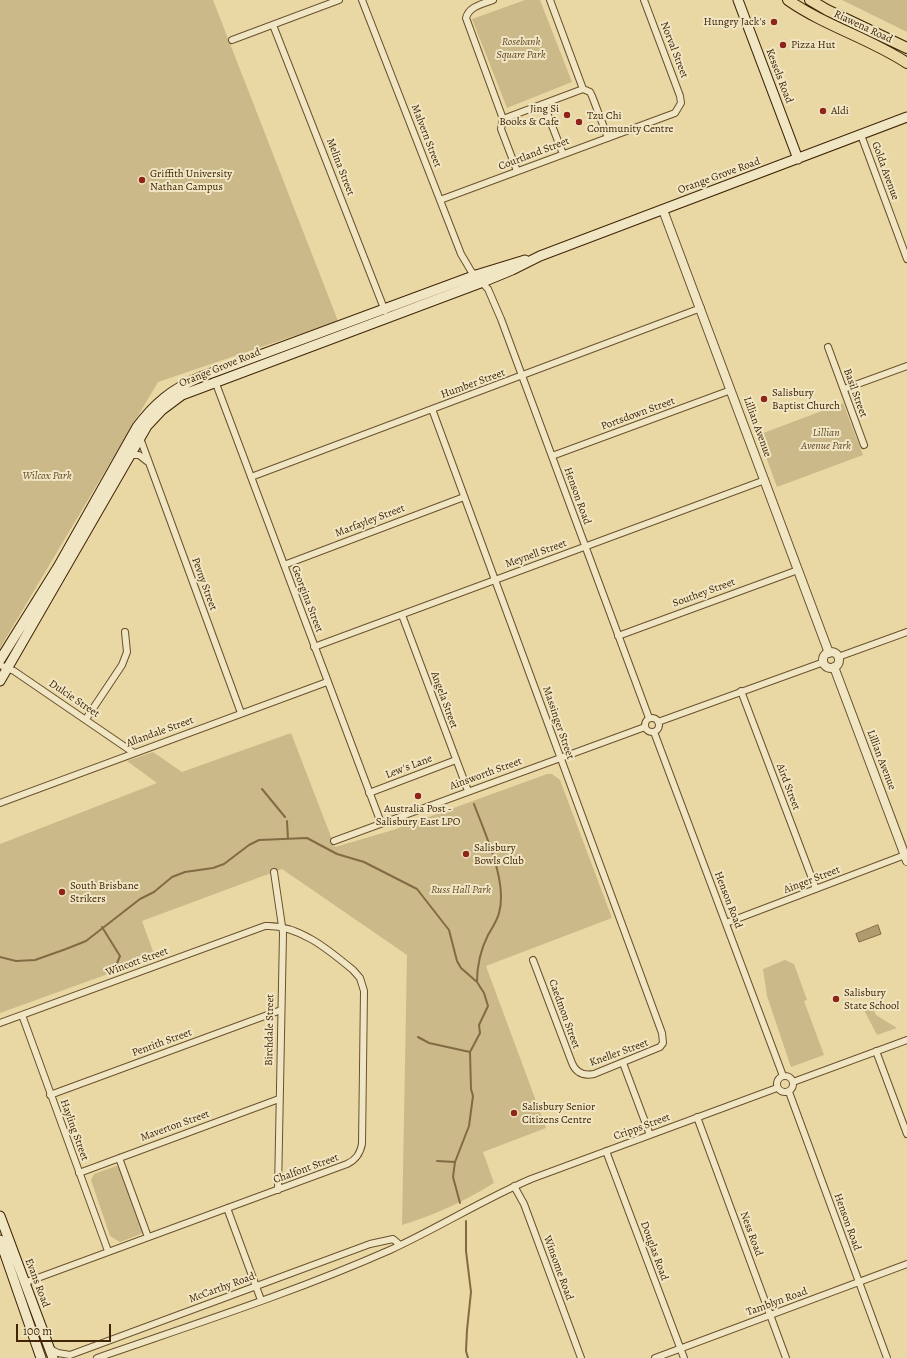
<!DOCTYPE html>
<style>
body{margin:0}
#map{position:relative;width:907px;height:1358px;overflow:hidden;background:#e9d8a4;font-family:Alegreya,serif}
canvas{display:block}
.scale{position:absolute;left:16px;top:1324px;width:95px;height:18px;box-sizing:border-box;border:2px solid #3f2406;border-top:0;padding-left:5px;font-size:12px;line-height:14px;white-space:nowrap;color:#3f2406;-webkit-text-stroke:3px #f1e6c4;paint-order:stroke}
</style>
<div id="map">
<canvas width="907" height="1358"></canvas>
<div class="scale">100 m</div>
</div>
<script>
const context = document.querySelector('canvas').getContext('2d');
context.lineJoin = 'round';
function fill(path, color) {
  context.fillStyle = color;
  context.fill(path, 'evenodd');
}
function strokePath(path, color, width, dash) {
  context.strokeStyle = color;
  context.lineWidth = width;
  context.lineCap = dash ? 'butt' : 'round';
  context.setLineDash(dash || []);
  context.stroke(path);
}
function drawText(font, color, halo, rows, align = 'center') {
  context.font = font + ' Alegreya,serif';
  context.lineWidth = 4;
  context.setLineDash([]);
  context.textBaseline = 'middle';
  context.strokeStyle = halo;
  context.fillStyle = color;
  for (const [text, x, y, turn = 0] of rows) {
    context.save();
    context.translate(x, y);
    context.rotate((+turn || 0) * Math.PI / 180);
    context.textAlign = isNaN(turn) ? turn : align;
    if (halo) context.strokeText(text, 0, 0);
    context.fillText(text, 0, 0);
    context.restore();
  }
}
fill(new Path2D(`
 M0,0h213l125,321 -180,61 -158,266z
 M525,0h15l32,82 -65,26 -35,-89z
 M842,0h65v32z
 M843,403l20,52 -86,32 -19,-52z
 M291,733l44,114 58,-17 154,-56h5l8,6 52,138 -126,48 60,162 -63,24 11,31c-29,18 -59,32 -92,42l5,-270 -125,-86 -140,52 13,36 -155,56v-169l157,-61 -30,-22 26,-9 29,20z
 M785,960l9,4 13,36 -3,1 20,54 -33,12 -24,-71 -4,-27z
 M871,1005l5,10 21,13 -20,7 -14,-27z
 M116,1166l3,1 24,65 -2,2 -21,8 -10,-6 -19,-56 3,-6z`), '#ccb989');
const water = new Path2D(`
 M878,925l3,9 -22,8 -3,-8z`);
fill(water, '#af9b6e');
strokePath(water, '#826b44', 1);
strokePath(new Path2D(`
 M262,789l23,28
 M474,804c11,30 34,78 25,109 -2,8 -7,15 -11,22 -8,16 -11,29 -11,47
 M287,821l1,18
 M102,927l18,29 -7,17
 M0,957l16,4 19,-1 31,-11 20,-8 54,-42 14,-7 18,-15 13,-5 28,-4 11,-4 25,-19 10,-5 48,-2 30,16 27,8 53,27 32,41 8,31 4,7 16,14 7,11 4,13 -9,19 1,8 -10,19 1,37 2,7 -4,30 -14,36 -2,15 7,26
 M418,1037l11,6 41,9
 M437,1161l18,1
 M466,1221v30l5,41 -4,38 -1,21 2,7`), '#826b44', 2);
const minor = new Path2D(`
 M362,0l99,254 10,17 17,18 13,30 148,399
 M493,0c-10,4 -24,6 -27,18l37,101 80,-30 -33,-89
 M273,25l112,286
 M232,40l107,-40
 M583,89l7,3 2,4 16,42
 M544,105l19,49
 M503,119l-2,10 16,42
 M861,135l46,124
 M440,200l235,-87 6,-10 -1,-7 -36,-96
 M828,347l36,98
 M215,381l166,442
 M844,389l63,-23
 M432,409l230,624 1,10 -3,4 -66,27c-10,2 -18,-1 -22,-11l-39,-103
 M140,438l101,275
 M130,455h9l9,7
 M552,456l179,-66
 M251,477l450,-169
 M284,565l180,-68
 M402,615l66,176
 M618,636l180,-66
 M314,647l451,-167
 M838,657l69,-25
 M0,665l14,6 120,82
 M741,691l75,198
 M645 725a7 7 0 1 1 14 0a7 7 0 1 1-14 0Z
 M86,719l36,-54 5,-13 -2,-20
 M658,722l166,-60
 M654,732l129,344
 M369,793l87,-33
 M0,803l327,-121
 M334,841l311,-114
 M274,872l9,61 -5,257
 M726,923l179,-68
 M22,1015l86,236
 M0,1023l265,-97c33,-2 64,24 88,44l7,8 4,13 -2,153c-2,10 -6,16 -15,20l-323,119
 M876,1051l31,83
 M623,1063l27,72
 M777 1084a8 8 0 1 1 16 0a8 8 0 1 1-16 0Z
 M793,1082l114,-42
 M789,1092l98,266
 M50,1095l231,-85
 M697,1117l89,241
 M606,1151l78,207
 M119,1158l29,79
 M79,1173l200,-74
 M514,1186l10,18 57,154
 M227,1208l34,92
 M50,1349l8,4 12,2 300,-111 23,-5 7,6
 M97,1358c98,-34 198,-66 293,-108 48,-22 92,-50 141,-71l246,-91
 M655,1358l252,-94`);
const tertiary = new Path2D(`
 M663,210l166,443
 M823 660a8 8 0 1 1 16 0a8 8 0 1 1-16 0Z
 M834,667l73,194`);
const secondary = new Path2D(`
 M738,0l60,159
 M0,660l58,-93 79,-140c17,-23 35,-38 61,-49l278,-103 49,-15
 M0,681l147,-255 15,-16 20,-15 301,-113 29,-12 28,-14 367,-139
 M0,1216l53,142
 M0,1240l41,118`);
const trunk = new Path2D(`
 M788,0c37,26 81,38 119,63
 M810,0l17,10 80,38`);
strokePath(minor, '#6a512e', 8);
strokePath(tertiary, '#6a512e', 10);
strokePath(secondary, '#3f2406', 11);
strokePath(trunk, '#3f2406', 12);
strokePath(minor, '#f1e6c4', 6);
strokePath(tertiary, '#f1e6c4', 8);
strokePath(secondary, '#f1e6c4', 9);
strokePath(trunk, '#e9d8a4', 10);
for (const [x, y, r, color] of [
 [774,22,4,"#8f2418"],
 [783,45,4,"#8f2418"],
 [823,111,4,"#8f2418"],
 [567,115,4,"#8f2418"],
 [579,122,4,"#8f2418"],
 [142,180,4,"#8f2418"],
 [764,399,4,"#8f2418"],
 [418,796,4,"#8f2418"],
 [466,854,4,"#8f2418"],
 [62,892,4,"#8f2418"],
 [836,999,4,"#8f2418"],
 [514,1113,4,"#8f2418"]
]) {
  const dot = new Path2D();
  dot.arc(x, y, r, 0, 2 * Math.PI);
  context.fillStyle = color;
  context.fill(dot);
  strokePath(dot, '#f1e6c4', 1.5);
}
drawText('11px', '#3f2406', '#f1e6c4', [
 ["Hungry Jack's",766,22,"right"],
 ["Pizza Hut",791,45],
 ["Jing Si",559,109,"right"],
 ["Books & Cafe",559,122,"right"],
 ["Aldi",831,111],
 ["Tzu Chi",587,116],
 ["Community Centre",587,129],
 ["Griffith University",150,174],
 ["Nathan Campus",150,187],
 ["Salisbury",772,393],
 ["Baptist Church",772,406],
 ["Australia Post -",418,809,"center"],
 ["Salisbury East LPO",418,822,"center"],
 ["Salisbury",474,848],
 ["Bowls Club",474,861],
 ["South Brisbane",70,886],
 ["Strikers",70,899],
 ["Salisbury",844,993],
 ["State School",844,1006],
 ["Salisbury Senior",522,1107],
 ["Citizens Centre",522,1120]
], 'left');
drawText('11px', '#3f2406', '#f1e6c4', [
 ["Riawena Road",863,27,25],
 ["Norval Street",674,50,69],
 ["Kessels Road",779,76,69],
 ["Malvern Street",426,136,69],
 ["Courtland Street",534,154,-21],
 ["Melina Street",340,167,69],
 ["Golda Avenue",885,171,70],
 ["Orange Grove Road",719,176,-20],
 ["Orange Grove Road",220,368,-22],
 ["Humber Street",473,384,-20],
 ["Basil Street",855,393,70],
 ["Portsdown Street",638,414,-20],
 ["Lillian Avenue",757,427,70],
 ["Henson Road",577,496,70],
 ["Marfayley Street",370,521,-21],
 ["Meynell Street",536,554,-20],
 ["Pevny Street",204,584,70],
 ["Southey Street",704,593,-20],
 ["Georgina Street",307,599,69],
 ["Dulcie Street",74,699,34],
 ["Angela Street",444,700,70],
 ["Massinger Street",558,723,71],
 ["Allandale Street",160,732,-20],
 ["Lillian Avenue",881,760,69],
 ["Lew's Lane",409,767,-21],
 ["Ainsworth Street",486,774,-20],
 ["Aird Street",788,787,69],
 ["Ainger Street",812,880,-21],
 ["Henson Road",728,900,69],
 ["Wincott Street",137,962,-20],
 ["Caedmon Street",564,1014,70],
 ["Birchdale Street",270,1030,-89],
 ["Penrith Street",162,1043,-20],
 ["Kneller Street",619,1053,-20],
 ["Maverton Street",175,1126,-20],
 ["Cripps Street",642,1127,-20],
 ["Hayling Street",74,1130,70],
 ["Chalfont Street",306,1169,-20],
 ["Henson Road",847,1222,70],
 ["Ness Road",751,1234,70],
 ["Douglas Road",654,1251,70],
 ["Winsome Road",558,1268,70],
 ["Evans Road",37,1283,69],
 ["McCarthy Road",222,1288,-20],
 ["Tamblyn Road",777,1302,-20]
]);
drawText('italic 11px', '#624927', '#f1e6c4', [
 ["Rosebank",521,42],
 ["Square Park",521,55],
 ["Lillian",826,433],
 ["Avenue Park",826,446],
 ["Wilcox Park",47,476],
 ["Russ Hall Park",461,890]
]);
</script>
